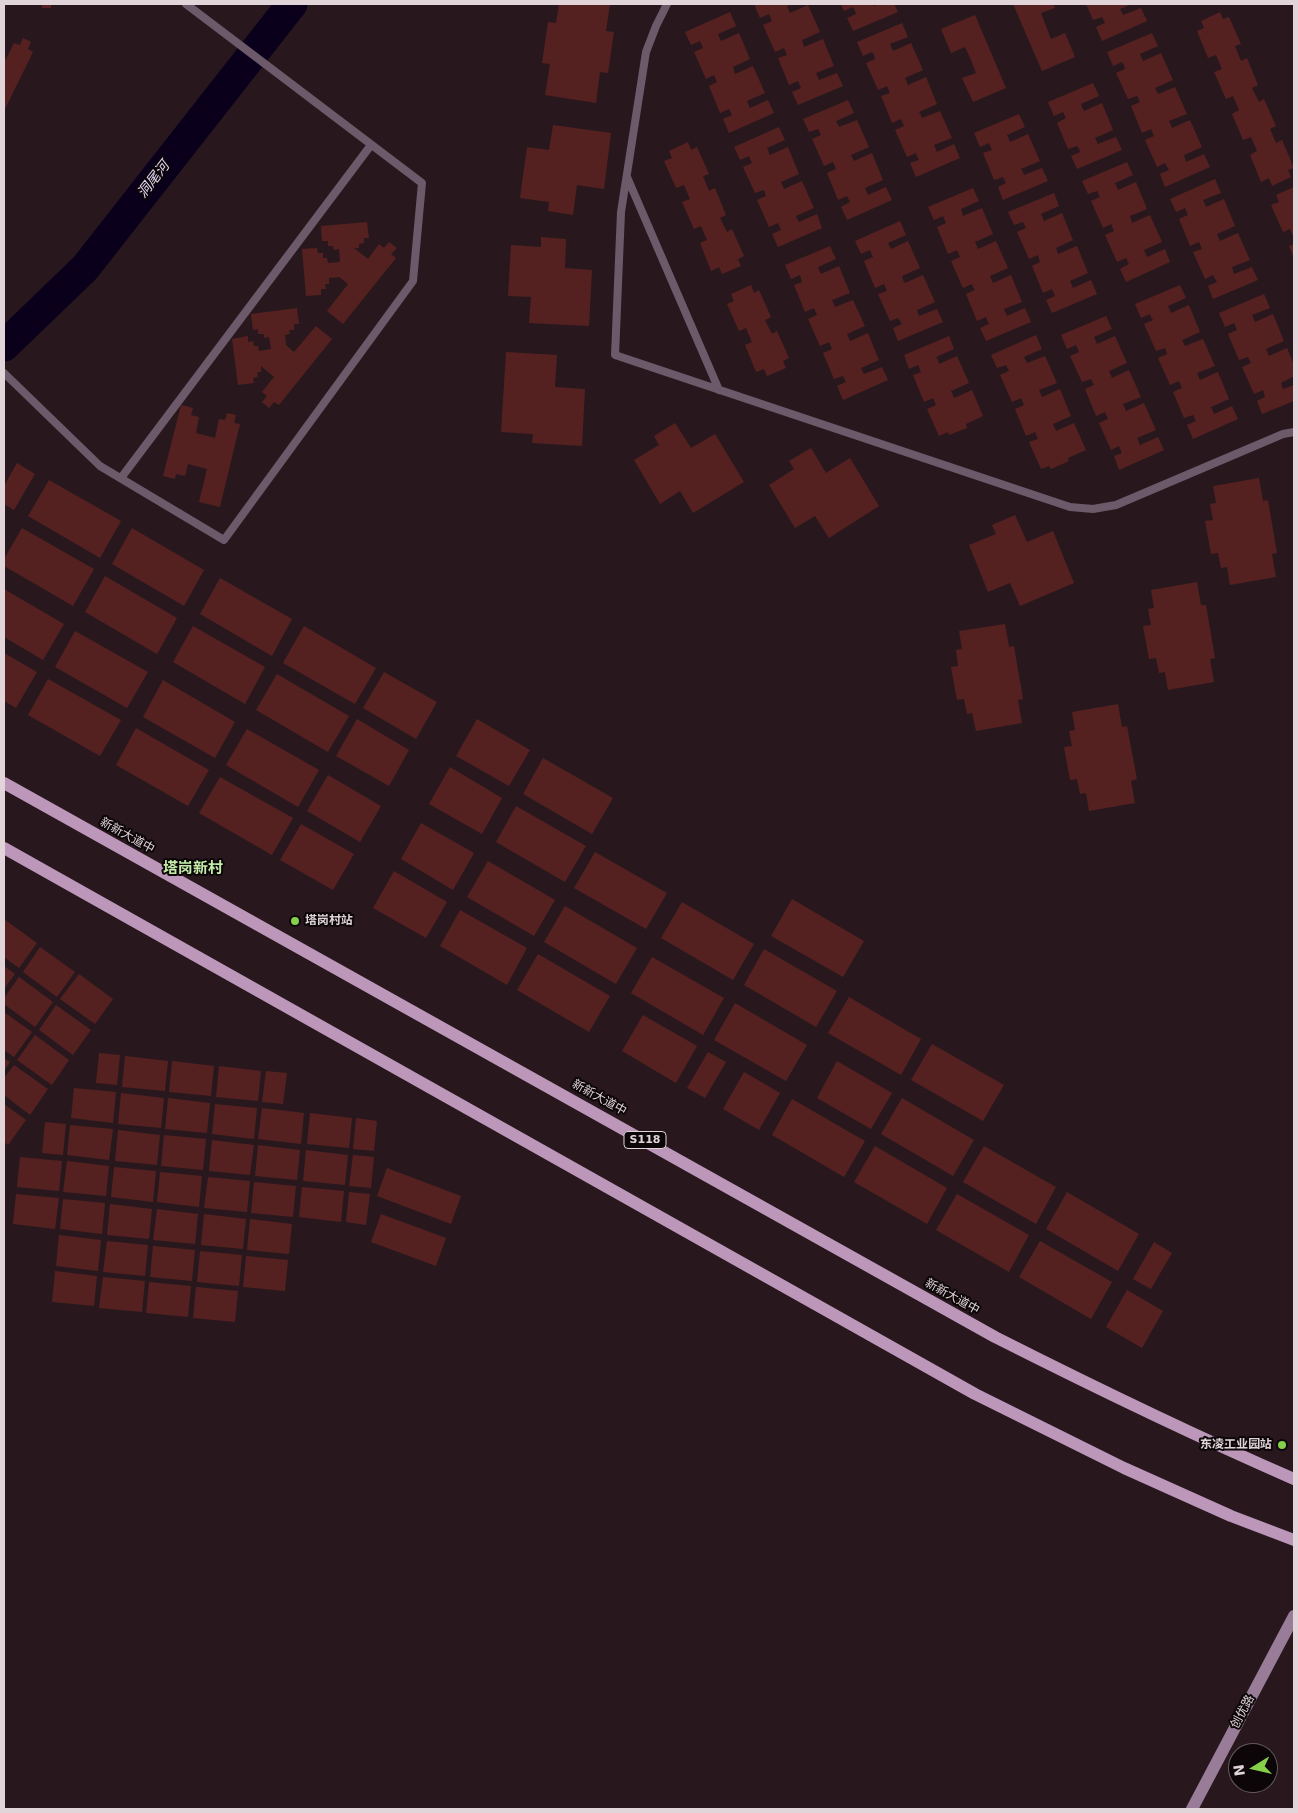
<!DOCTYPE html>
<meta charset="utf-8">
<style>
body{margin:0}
#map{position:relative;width:1298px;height:1813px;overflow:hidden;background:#28181e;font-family:"DejaVu Sans",sans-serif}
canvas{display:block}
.frame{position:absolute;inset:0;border:5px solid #e1d5d9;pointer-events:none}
.north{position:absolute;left:1228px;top:1743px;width:50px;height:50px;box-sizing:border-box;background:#0c0608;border:1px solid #61595c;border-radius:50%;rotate:261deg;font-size:14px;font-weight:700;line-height:20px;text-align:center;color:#e1d5d9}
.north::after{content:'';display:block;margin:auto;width:18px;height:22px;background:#86cf4b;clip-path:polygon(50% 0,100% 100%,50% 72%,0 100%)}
</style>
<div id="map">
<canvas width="1298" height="1813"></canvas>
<div class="frame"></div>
<div class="north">N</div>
</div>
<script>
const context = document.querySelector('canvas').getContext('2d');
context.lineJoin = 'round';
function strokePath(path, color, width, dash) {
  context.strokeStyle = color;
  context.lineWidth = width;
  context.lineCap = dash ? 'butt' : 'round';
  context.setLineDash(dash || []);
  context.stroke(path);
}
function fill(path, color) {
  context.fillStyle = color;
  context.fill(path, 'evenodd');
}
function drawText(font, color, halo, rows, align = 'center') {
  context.font = font + ' "DejaVu Sans","Noto Sans SC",sans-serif';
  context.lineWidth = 4;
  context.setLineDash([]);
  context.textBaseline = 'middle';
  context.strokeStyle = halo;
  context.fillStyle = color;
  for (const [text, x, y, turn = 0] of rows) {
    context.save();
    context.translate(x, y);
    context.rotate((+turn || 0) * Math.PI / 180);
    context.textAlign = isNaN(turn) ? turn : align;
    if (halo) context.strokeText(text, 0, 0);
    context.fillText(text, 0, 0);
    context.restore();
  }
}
strokePath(new Path2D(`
 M4,346l81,-78 207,-264`), '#0a001c', 31);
fill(new Path2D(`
 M42,4h9v4h-9z
 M559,4h51l-4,27 8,1 -6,41 -8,-1 -4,31 -51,-8 5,-31 -8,-1 6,-41 8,1z
 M754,4h39l-6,2 3,7 18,-8 12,27 -18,8 2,7 19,-8 11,27 -18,7 3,7 18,-7 6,13 -45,19 -6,-13 9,-4 -3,-7 -9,4 -11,-27 9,-3 -3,-7 -9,4 -12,-27 9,-4 -3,-7 -9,4z
 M841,4h32l1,2 5,-2h15l4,8 -45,19 -6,-13 9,-4 -1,-3 -2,-4 -9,4z
 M1013,4h40l2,4 -14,5 10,26 14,-6 10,24 -33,14z
 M1086,4h46l-12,5 3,6 18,-7 6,13 -45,20 -6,-14 9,-4 -3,-6 -9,3z
 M730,12l6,14 -18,8 1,3 2,4 18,-8 11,26 -17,8 2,7 18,-8 12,27 -18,8 3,7 18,-8 6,13 -45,20 -6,-14 9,-4 -3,-6 -9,4 -11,-27 8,-4 -3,-7 -8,4 -12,-27 9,-4 -3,-7 -9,4 -6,-13z
 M1220,12l3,7 6,-2 12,27 -6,2 6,15 6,-3 11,27 -6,3 7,14 5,-3 12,27 -6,3 6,14 6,-3 12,28 -6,2 3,7 -19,9 -3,-8 -8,4 -11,-27 7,-4 -6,-14 -8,3 -11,-26 7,-4 -6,-14 -7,3 -12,-27 8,-3 -6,-14 -8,3 -11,-27 7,-3 -3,-7z
 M975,15l31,73 -33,14 -11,-24 14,-5 -5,-13 -6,-13 -14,6 -10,-24z
 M902,23l6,14 -18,7 3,7 18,-8 12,27 -18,8 3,7 18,-8 11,27 -18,8 2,3 1,3 18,-7 12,27 -18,7 3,7 17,-8 6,14 -44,19 -6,-14 9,-3 -2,-4 -1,-3 -9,4 -12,-27 9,-4 -3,-7 -9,4 -11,-27 9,-3 -3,-7 -9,4 -12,-27 9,-4 -1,-4 -2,-3 -9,4 -6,-14z
 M1152,33l6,13 -18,8 3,7 18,-8 12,27 -18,8 3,6 17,-7 12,27 -18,7 3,7 18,-8 12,27 -18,8 2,7 18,-8 6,13 -45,20 -5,-13 9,-4 -4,-7 -8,4 -12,-27 9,-4 -3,-7 -9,4 -11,-27 9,-4 -3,-6 -9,3 -12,-26 9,-4 -1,-4 -2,-3 -9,4 -6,-14z
 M23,38l8,4 -3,7 5,3 -29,59v-52h2l8,-16 6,2z
 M1093,83l6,13 -18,8 1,3 2,4 18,-8 11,27 -18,8 3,6 18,-7 6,13 -45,19 -6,-13 9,-4 -1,-3 -2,-3 -9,3 -11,-26 9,-5 -3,-6 -9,4 -6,-14z
 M848,100l6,13 -18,8 3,6 18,-7 12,27 -18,8 3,6 18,-8 11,27 -18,8 3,7 18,-8 6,13 -45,20 -6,-13 9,-5 -3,-6 -9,4 -11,-27 9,-4 -3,-7 -9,4 -12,-27 9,-4 -3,-6 -9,3 -6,-13z
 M1019,114l6,13 -18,8 3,7 18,-8 12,27 -19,8 2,3 1,3 18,-7 6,13 -45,19 -5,-13 8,-4 -3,-6 -9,3 -11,-27 9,-3 -3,-7 -9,4 -6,-14z
 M553,125l58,8 -7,56 -27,-4 -4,30 -25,-4 1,-9 -29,-4 7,-51 22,3z
 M779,127l6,13 -18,8 3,7 18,-8 11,27 -18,8 3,7 18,-8 12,27 -18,8 1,3 2,3 18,-8 5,14 -44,19 -6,-13 9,-4 -3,-7 -9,4 -12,-27 9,-4 -2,-6 -9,3 -12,-26 9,-4 -2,-4 -1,-3 -9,4 -6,-13z
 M688,142l3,8 6,-3 12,27 -6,2 6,15 6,-3 11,27 -6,3 7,14 5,-3 12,27 -6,3 3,7 -19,8 -3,-7 -8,4 -11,-28 7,-3 -6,-14 -7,3 -12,-27 8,-3 -6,-14 -8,3 -12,-27 8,-3 -3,-7z
 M1127,162l6,13 -18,8 3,7 18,-8 11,27 -17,7 2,7 18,-8 12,27 -18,8 3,7 18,-8 5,13 -44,20 -6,-13 9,-5 -3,-6 -9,4 -12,-27 9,-4 -3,-7 -8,4 -12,-27 9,-4 -3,-6 -9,3 -6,-13z
 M1215,179l6,14 -18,7 3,7 18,-8 11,27 -18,8 1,3 2,4 18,-8 12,27 -18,7 2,7 18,-7 6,13 -45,19 -5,-13 9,-4 -2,-3 -2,-4 -8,4 -12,-27 9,-3 -3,-7 -9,4 -11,-27 9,-4 -3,-7 -9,4 -6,-13z
 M1294,187v51l-4,-9 -7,3 -12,-27 8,-3 -3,-7z
 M973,188l6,13 -18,8 2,7 19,-8 11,26 -18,8 3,7 18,-8 12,27 -18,8 3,7 18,-8 11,27 -18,7 3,7 18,-8 6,14 -45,19 -6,-13 9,-4 -3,-7 -9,4 -11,-27 9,-4 -2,-3 -1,-3 -9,4 -12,-27 9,-4 -3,-7 -9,4 -11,-27 9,-4 -3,-7 -9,4 -6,-13z
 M1054,193l5,13 -18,8 3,7 18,-8 11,27 -17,8 2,6 19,-8 11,27 -18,8 3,7 18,-8 6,14 -45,19 -6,-13 9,-4 -3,-7 -9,4 -11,-27 8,-4 -2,-7 -9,4 -12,-27 9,-4 -3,-6 -9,3 -6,-13z
 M900,221l6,14 -18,8 3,6 17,-8 12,27 -18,8 1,4 2,3 18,-8 12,27 -18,8 2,6 18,-7 6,13 -45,19 -5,-13 9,-4 -4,-6 -8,3 -12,-27 9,-3 -3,-7 -9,4 -11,-27 9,-4 -3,-7 -9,4 -6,-13z
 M367,222l2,16h-5v5l-5,1v4h-5l14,11 11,-15 5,4 5,-6 8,6 -6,6 5,4 -53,66 -16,-13 21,-27 -9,-7 -10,1v6h-4l1,5h-5v6l-15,1 -4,-47 15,-1 1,5h5v5h4l1,5 12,-1 -1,-13 -5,1 -1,-4h-5v-5h-6l-1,-15z
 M541,237l25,2 -1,29 27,2 -3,56 -60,-3 2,-26 -23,-1 3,-51 30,2z
 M1294,244v15l-5,-13z
 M830,246l6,13 -18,8 1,3 2,4 18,-8 11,27 -18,7 3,7 18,-7 12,26 -18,8 3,7 18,-8 11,27 -18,8 3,6 18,-7 6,13 -45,20 -6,-14 9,-4 -3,-6 -9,3 -11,-26 9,-4 -3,-7 -9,4 -12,-27 9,-4 -3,-7 -9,4 -11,-27 8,-3 -2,-7 -9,4 -6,-14z
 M751,285l3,8 5,-3 12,27 -6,3 7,14 5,-3 12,27 -6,3 3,7 -19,8 -3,-7 -8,3 -11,-27 7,-3 -6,-14 -7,3 -12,-27 7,-3 -3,-7z
 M1180,285l6,13 -18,8 3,7 18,-8 11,27 -18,8 3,6 18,-7 12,27 -18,7 3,7 18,-8 11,27 -18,8 3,7 18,-8 6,13 -45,20 -6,-14 9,-4 -3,-6 -9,3 -11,-26 9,-4 -3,-7 -9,4 -12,-27 9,-4 -2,-6 -9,3 -12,-27 9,-4 -2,-3 -1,-3 -9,4 -6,-14z
 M1264,294l6,14 -18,7 3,7 18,-8 11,27 -18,8 3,7 18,-8 7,17v11l-13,7 2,6 11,-4v16l-32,13 -5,-13 8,-4 -2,-7 -9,4 -12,-27 9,-4 -3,-6 -9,3 -11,-26 9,-4 -3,-7 -9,4 -6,-14z
 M297,308l2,16h-5v6h-5l1,4 -5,1 1,10 8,7 22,-26 16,13 -53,66 -5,-3 -5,6 -7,-6 5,-6 -5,-4 12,-15 -13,-11v6h-4l1,5 -5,1 1,5 -16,2 -6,-46 16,-3v6l5,-1 1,5h4l1,5 12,-2 -2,-12 -5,1v-4h-6v-5l-5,1 -2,-16z
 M1106,316l6,13 -18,8 3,7 18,-8 12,27 -18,8 3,7 17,-8 12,27 -18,7 3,7 18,-8 12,27 -19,8 3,7 18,-8 6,13 -45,20 -5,-14 8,-3 -3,-7 -8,4 -12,-27 9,-4 -3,-7 -9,4 -11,-27 9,-4 -3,-6 -9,3 -12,-26 9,-4 -3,-7 -9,4 -6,-14z
 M1036,335l6,14 -18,8 3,6 18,-7 12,27 -18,7 3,7 18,-8 11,27 -18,8 3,7 18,-8 12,27 -18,8 1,3 -18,8 -2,-3 -8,3 -12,-27 9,-3 -3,-7 -9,4 -11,-27 9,-4 -3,-7 -9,4 -12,-27 9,-4 -3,-6 -9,3 -6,-13z
 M949,336l5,13 -18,8 2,3 1,4 18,-8 12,27 -18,8 3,7 18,-8 11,26 -17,8 1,4 -18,7 -1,-3 -9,4 -12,-27 9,-4 -3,-7 -9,4 -11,-27 8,-3 -3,-7 -9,4 -5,-14z
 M506,352l51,3 -2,32 30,2 -3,57 -50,-3 1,-9 -32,-2z
 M181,405l12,3 -2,7 8,2 -3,16 19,5 4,-19 6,1 2,-7 9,2 -2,8 6,1 -20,83 -21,-5 8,-33 -19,-5 -3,12 -9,-2 -1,5 -12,-3z
 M675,423l16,25 24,-14 29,48 -51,31 -13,-22 -20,13 -26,-44 25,-15 -5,-9z
 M811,448l15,25 24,-15 29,48 -50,32 -14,-22 -20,12 -26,-43 25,-16 -5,-8z
 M17,463l18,11 -21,36 -10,-6v-18z
 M1259,478l4,23 5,-1 9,53 -5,1 4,23 -46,8 -3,-18 -6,1 -3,-15 -7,1 -6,-33 8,-1 -3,-16 6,-1 -3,-17z
 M49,480l72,41 -21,37 -72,-42z
 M1015,515l12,27 26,-11 21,52 -54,23 -10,-23 -22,9 -19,-47 27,-11 -4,-9z
 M22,528l72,41 -21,37 -69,-40v-7z
 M132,528l72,42 -20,36 -72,-42z
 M105,576l72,42 -20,36 -72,-42z
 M220,578l72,41 -20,37 -72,-42z
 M1197,582l4,23h5l9,53 -5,1 4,23 -46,8 -3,-18 -6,1 -3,-15 -7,1 -6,-33 8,-1 -3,-16 6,-1 -3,-18z
 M4,589l60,35 -21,36 -39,-23z
 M1005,624l4,23 5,-1 9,53 -5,1 4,23 -46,8 -4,-18 -5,1 -3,-15 -7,1 -6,-33 7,-1 -2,-16 6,-1 -3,-18z
 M193,626l72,41 -20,37 -72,-42z
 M304,626l72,42 -21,36 -72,-41z
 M75,631l73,41 -21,36 -72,-41z
 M4,653l33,19 -21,36 -12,-7z
 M384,672l53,30 -21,37 -53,-31z
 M277,674l72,42 -21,36 -72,-42z
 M48,679l73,41 -21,36 -72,-41z
 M163,680l72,42 -20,36 -72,-41z
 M1118,704l4,23 5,-1 10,53 -6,2 4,22 -46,8 -3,-18 -6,1 -3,-15 -7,1 -6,-33 8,-1 -3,-15 6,-1 -3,-18z
 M357,719l52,31 -20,36 -53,-30z
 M477,719l53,31 -21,36 -53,-30z
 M136,728l73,42 -21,36 -72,-41z
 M247,729l72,41 -21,37 -72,-42z
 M543,758l70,40 -21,36 -69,-40z
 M450,767l52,31 -20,36 -53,-30z
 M328,775l53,31 -21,36 -53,-31z
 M220,777l73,41 -21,37 -73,-42z
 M516,806l70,40 -21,36 -69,-40z
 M421,823l53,30 -21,37 -52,-31z
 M301,824l53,30 -21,36 -53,-30z
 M595,852l72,41 -21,36 -72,-41z
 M488,861l67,39 -21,36 -67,-39z
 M394,871l53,31 -21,36 -53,-30z
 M792,899l72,42 -21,36 -72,-41z
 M682,902l72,42 -21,36 -72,-42z
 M565,906l72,42 -21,36 -72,-42z
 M460,910l67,38 -20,37 -67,-39z
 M4,919l33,24 -18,25 -15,-11z
 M40,947l35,25 -18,25 -34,-25z
 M764,949l73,42 -21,36 -72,-42z
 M538,954l72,42 -21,36 -72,-42z
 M652,957l72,41 -21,37 -72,-42z
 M4,966l11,8 -11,15z
 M79,974l34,25 -18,25 -35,-25z
 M19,977l34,25 -18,25 -31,-23v-6z
 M849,997l72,42 -20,36 -73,-42z
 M735,1003l72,42 -21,36 -72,-41z
 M56,1005l35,25 -18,25 -34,-25z
 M4,1012l28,20 -18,25 -10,-7z
 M643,1015l54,31 -21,37 -54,-32z
 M35,1035l34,25 -17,25 -35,-25z
 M932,1044l72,41 -21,36 -72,-41z
 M708,1052l18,10 -21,36 -18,-10z
 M99,1053l21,2 -3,30 -21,-2z
 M125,1056l43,5 -3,30 -43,-4z
 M4,1058l6,4 -6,9z
 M172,1061l42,5 -3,30 -42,-4z
 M837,1061l55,32 -21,36 -54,-31z
 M14,1065l34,24 -18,26 -26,-20v-17z
 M219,1066l42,5 -3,30 -42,-4z
 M266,1071l21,2 -4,31 -21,-2z
 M744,1072l36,21 -21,37 -36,-21z
 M74,1088l42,4 -3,31 -42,-5z
 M121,1093l43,5 -3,30 -43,-4z
 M168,1098l42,5 -3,30 -42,-4z
 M902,1098l72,42 -21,36 -72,-42z
 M792,1099l73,42 -21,36 -72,-42z
 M4,1104l22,16 -18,25 -4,-3z
 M215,1104l42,4 -3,31 -42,-5z
 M262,1108l42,5 -3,31 -43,-5z
 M310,1113l42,5 -3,30 -42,-4z
 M356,1118l21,3 -3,30 -21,-2z
 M45,1122l21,2 -3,31 -21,-2z
 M70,1125l43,4 -4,31 -42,-5z
 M118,1130l42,5 -3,30 -42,-4z
 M164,1135l42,4 -3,31 -42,-4z
 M212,1140l42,5 -4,30 -41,-4z
 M258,1145l42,5 -3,30 -42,-4z
 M875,1146l72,42 -20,36 -73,-42z
 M984,1146l72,41 -20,37 -73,-42z
 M306,1150l42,5 -3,30 -42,-4z
 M353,1155l21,2 -3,31 -22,-2z
 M20,1157l42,4 -3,30 -42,-4z
 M67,1161l42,5 -3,30 -43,-4z
 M114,1167l42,4 -3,31 -42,-5z
 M387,1168l74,28 -10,28 -74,-28z
 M160,1172l42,4 -3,31 -42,-5z
 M208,1177l42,4 -3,31 -43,-4z
 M254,1182l42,4 -3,31 -42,-4z
 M302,1187l42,4 -3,31 -42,-5z
 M349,1192l21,2 -4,31 -20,-3z
 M1067,1192l72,42 -21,37 -72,-42z
 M16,1194l43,4 -4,31 -42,-5z
 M957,1194l72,41 -20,37 -73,-42z
 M63,1199l42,4 -3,31 -42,-5z
 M110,1204l42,5 -3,30 -42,-4z
 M157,1209l41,5 -3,30 -42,-4z
 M204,1214l42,5 -3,30 -42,-4z
 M381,1214l65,24 -10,28 -65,-24z
 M250,1219l42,5 -3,30 -42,-4z
 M59,1235l42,5 -3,31 -42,-5z
 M107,1241l41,4 -3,31 -42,-4z
 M1040,1241l72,41 -21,37 -72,-42z
 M1154,1242l18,11 -21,36 -18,-10z
 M153,1246l42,4 -3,31 -42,-4z
 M200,1251l42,4 -3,31 -42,-4z
 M246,1256l42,4 -3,31 -42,-4z
 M55,1271l42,5 -3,30 -42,-4z
 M103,1277l42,4 -3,31 -43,-4z
 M149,1282l42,4 -3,31 -42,-4z
 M196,1287l42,4 -3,31 -42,-4z
 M1127,1290l36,21 -21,37 -36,-21z`), '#542120');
strokePath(new Path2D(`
 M667,4l-11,22 -10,26 -25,160 -6,143 455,152 23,2 23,-4 167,-71 11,-2
 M627,177l92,213
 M4,373l96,93 124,74 189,-259 9,-98 -236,-179
 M121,478l250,-333`), '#6c5a6b', 8);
strokePath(new Path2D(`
 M1192,1809l102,-193`), '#997c98', 12);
strokePath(new Path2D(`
 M4,783l991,554c99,50 198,98 299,142
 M4,848l971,546 149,74 107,48 63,24`), '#bc97ba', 12);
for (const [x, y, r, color] of [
 [295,921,5,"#86cf4b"],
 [1282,1445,5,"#86cf4b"]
]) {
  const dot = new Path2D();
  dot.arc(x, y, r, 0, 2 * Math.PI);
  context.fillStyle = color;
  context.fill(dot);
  strokePath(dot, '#0c0608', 2);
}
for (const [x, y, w] of [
 [645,1140,42]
]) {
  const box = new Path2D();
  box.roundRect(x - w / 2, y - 8.5, w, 17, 4);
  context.fillStyle = '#0c0608';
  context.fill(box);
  strokePath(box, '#e1d5d9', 1);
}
drawText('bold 11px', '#e1d5d9', null, [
 ["S118",645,1140]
]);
drawText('12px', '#e1d5d9', '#0c0608', [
 ["新新大道中",127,836,29],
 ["新新大道中",599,1098,29],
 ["新新大道中",952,1297,29],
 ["创优路",1243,1712,-62]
]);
drawText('bold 12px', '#e1d5d9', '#0c0608', [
 ["塔岗村站",305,921],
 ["东凌工业园站",1272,1445,"right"]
], 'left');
drawText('italic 14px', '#e2d8f7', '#0c0608', [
 ["洞尾河",154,180,-52]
]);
drawText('bold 15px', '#c3eda9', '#0c0608', [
 ["塔岗新村",193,869]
]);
</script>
